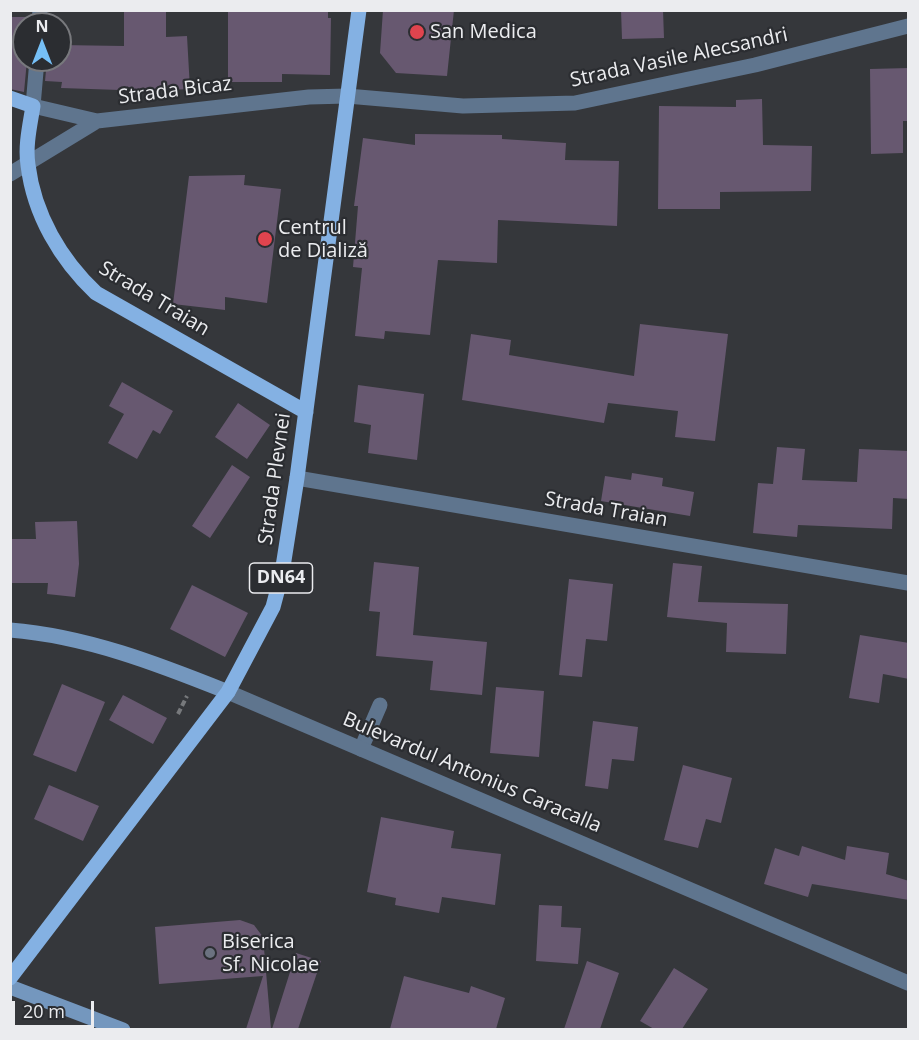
<!DOCTYPE html>
<meta charset="utf-8">
<style>
body{margin:0}
#map{position:relative;width:919px;height:1040px;overflow:hidden;background:#35373b;font-family:"Open Sans",sans-serif}
canvas{display:block}
.frame{position:absolute;inset:0;border:12px solid #ebecef;pointer-events:none}
.north{position:absolute;left:12px;top:12px;width:60px;height:60px;box-sizing:border-box;background:#2b2d31;border:2px solid #78797d;border-radius:50%;rotate:0deg;font-size:16px;font-weight:700;line-height:24px;text-align:center;color:#ebecef}
.north::after{content:'';display:block;margin:auto;width:21px;height:27px;background:#76c0f7;clip-path:polygon(50% 0,100% 100%,50% 72%,0 100%)}
.scale{position:absolute;left:12px;top:1001px;width:82px;height:27px;box-sizing:border-box;border:3px solid #ebecef;border-top:0;padding-left:8px;font-size:18px;line-height:21px;white-space:nowrap;color:#ebecef;-webkit-text-stroke:4px #2b2d31;paint-order:stroke}
</style>
<div id="map">
<canvas width="919" height="1040"></canvas>
<div class="frame"></div>
<div class="north">N</div>
<div class="scale">20 m</div>
</div>
<script>
const context = document.querySelector('canvas').getContext('2d');
context.lineJoin = 'round';
function fill(path, color) {
  context.fillStyle = color;
  context.fill(path, 'evenodd');
}
function strokePath(path, color, width, dash) {
  context.strokeStyle = color;
  context.lineWidth = width;
  context.lineCap = dash ? 'butt' : 'round';
  context.setLineDash(dash || []);
  context.stroke(path);
}
function drawText(font, color, halo, rows, align = 'center') {
  context.font = font + ' "Open Sans",sans-serif';
  context.lineWidth = 4.5;
  context.setLineDash([]);
  context.textBaseline = 'middle';
  context.strokeStyle = halo;
  context.fillStyle = color;
  for (const [text, x, y, turn = 0] of rows) {
    context.save();
    context.translate(x, y);
    context.rotate((+turn || 0) * Math.PI / 180);
    context.textAlign = isNaN(turn) ? turn : align;
    if (halo) context.strokeText(text, 0, 0);
    context.fillText(text, 0, 0);
    context.restore();
  }
}
fill(new Path2D(`
 M124,10h42v27l21,-1 3,53 -41,2 -88,-3 1,-6 -17,-1 2,-21h13v-15l64,1z
 M228,10h100v8h3l-1,57 -48,-1v8h-54z
 M383,10h71l-7,66 -51,-3 -16,-20z
 M621,10h42l1,28 -42,1z
 M10,17h20l-1,7h-5v36h3l-3,32 -14,-3z
 M909,68v53h-6v32l-32,1 -1,-85z
 M762,99l1,46 49,1 -1,45 -91,1v17h-62l1,-103 77,1v-7z
 M415,134l87,1v4l64,4 -1,17 54,1 -2,65 -119,-6 -1,43 -59,-3 -8,75 -45,-4 -1,8 -29,-3 7,-68 -9,-1 5,-61h-4l9,-68 52,7z
 M245,175l-1,10 37,4 -14,114 -42,-6v13l-52,-6 16,-128z
 M640,324l88,10 -13,107 -40,-4 3,-26 -70,-8 -4,20 -142,-23 9,-66 40,6 -2,15 125,21z
 M122,382l51,29 -13,23 -7,-4 -16,29 -29,-16 16,-29 -15,-8z
 M358,385l66,9 -7,66 -49,-7 3,-28 -17,-3z
 M238,403l32,22 -23,34 -32,-22z
 M777,447l28,2 -3,31 55,2 2,-33 50,2v48l-16,-1 -1,31 -94,-4 -1,12 -44,-4 5,-50 15,1z
 M232,465l18,12 -40,61 -18,-12z
 M632,473l31,5 -1,8 32,6 -4,24 -89,-15 4,-25 26,4z
 M77,521l2,43 -4,33 -28,-3 1,-11h-38v-44h26l-1,-17z
 M374,562l45,5 -6,68 74,7 -5,53 -52,-5 3,-29 -57,-5 4,-44 -11,-1z
 M673,563l29,3 -4,36 90,2 -2,50 -60,-2 1,-29 -60,-6z
 M569,579l44,5 -6,57 -21,-2 -4,38 -23,-2z
 M192,585l56,28 -23,44 -55,-28z
 M860,635l49,8v36l-26,-5 -4,29 -30,-5z
 M62,684l43,18 -29,70 -43,-17z
 M496,687l48,4 -5,66 -49,-4z
 M123,695l44,23 -14,26 -44,-24z
 M593,721l45,6 -4,34 -22,-2 -4,30 -23,-3z
 M683,765l49,13 -11,45 -15,-4 -8,29 -34,-8z
 M49,785l50,21 -16,35 -49,-22z
 M381,817l73,14 -3,17 50,6 -6,51 -53,-8 -3,16 -44,-8 1,-7 -29,-6z
 M802,846l43,14 2,-14 42,7 -3,21 23,7v19l-97,-16 -4,13 -44,-13 11,-36 24,8z
 M539,905l23,1 -1,21 20,1 -3,36 -42,-3z
 M240,920l14,5 9,12 8,92h-25l17,-53 -104,8 -4,-57z
 M296,953l25,8 -23,68h-26z
 M587,961l32,12 -19,56h-36z
 M674,968l34,21 -26,40h-28l-14,-8z
 M404,976l65,17 2,-7 34,12 -9,31h-106z`), '#675870');
strokePath(new Path2D(`
 M178,714l9,-18`), '#77797c', 4, [6, 3]);
strokePath(new Path2D(`
 M361,749l19,-44`), '#5f758e', 15);
strokePath(new Path2D(`
 M39,24l1,-14
 M37,60l-4,46 64,15 212,-24 38,-1 116,10 112,-3 180,-38 153,-39
 M10,174l87,-53
 M297,478l611,105
 M228,692l680,291`), '#5f758e', 15);
strokePath(new Path2D(`
 M10,630c76,6 148,34 218,62
 M10,987l113,43`), '#7497be', 15);
strokePath(new Path2D(`
 M10,98l23,8c-3,19 -8,40 -5,59 6,50 33,95 68,128l210,119
 M10,978l218,-286 45,-85 9,-34 15,-95 62,-468`), '#84b1e3', 15);
for (const [x, y, r, color] of [
 [417,32,8,"#e0444e"],
 [265,239,8,"#e0444e"],
 [210,953,6,"#6b7280"]
]) {
  const dot = new Path2D();
  dot.arc(x, y, r, 0, 2 * Math.PI);
  context.fillStyle = color;
  context.fill(dot);
  strokePath(dot, '#2b2d31', 2);
}
for (const [x, y, w] of [
 [281,578,63]
]) {
  const box = new Path2D();
  box.roundRect(x - w / 2, y - 15, w, 30, 4.5);
  context.fillStyle = '#2b2d31';
  context.fill(box);
  strokePath(box, '#ebecef', 1.5);
}
drawText('bold 18px', '#ebecef', null, [
 ["DN64",281,578]
]);
drawText('20px', '#ebecef', '#2b2d31', [
 ["San Medica",430,32],
 ["Centrul",278,228],
 ["de Dializă",278,251],
 ["Biserica",222,942],
 ["Sf. Nicolae",222,965]
], 'left');
drawText('20px', '#ebecef', '#2b2d31', [
 ["Strada Vasile Alecsandri",679,58,-12],
 ["Strada Bicaz",175,91,-7],
 ["Strada Traian",154,299,31],
 ["Strada Plevnei",275,479,-82],
 ["Strada Traian",606,510,10],
 ["Bulevardul Antonius Caracalla",472,773,23]
]);
</script>
